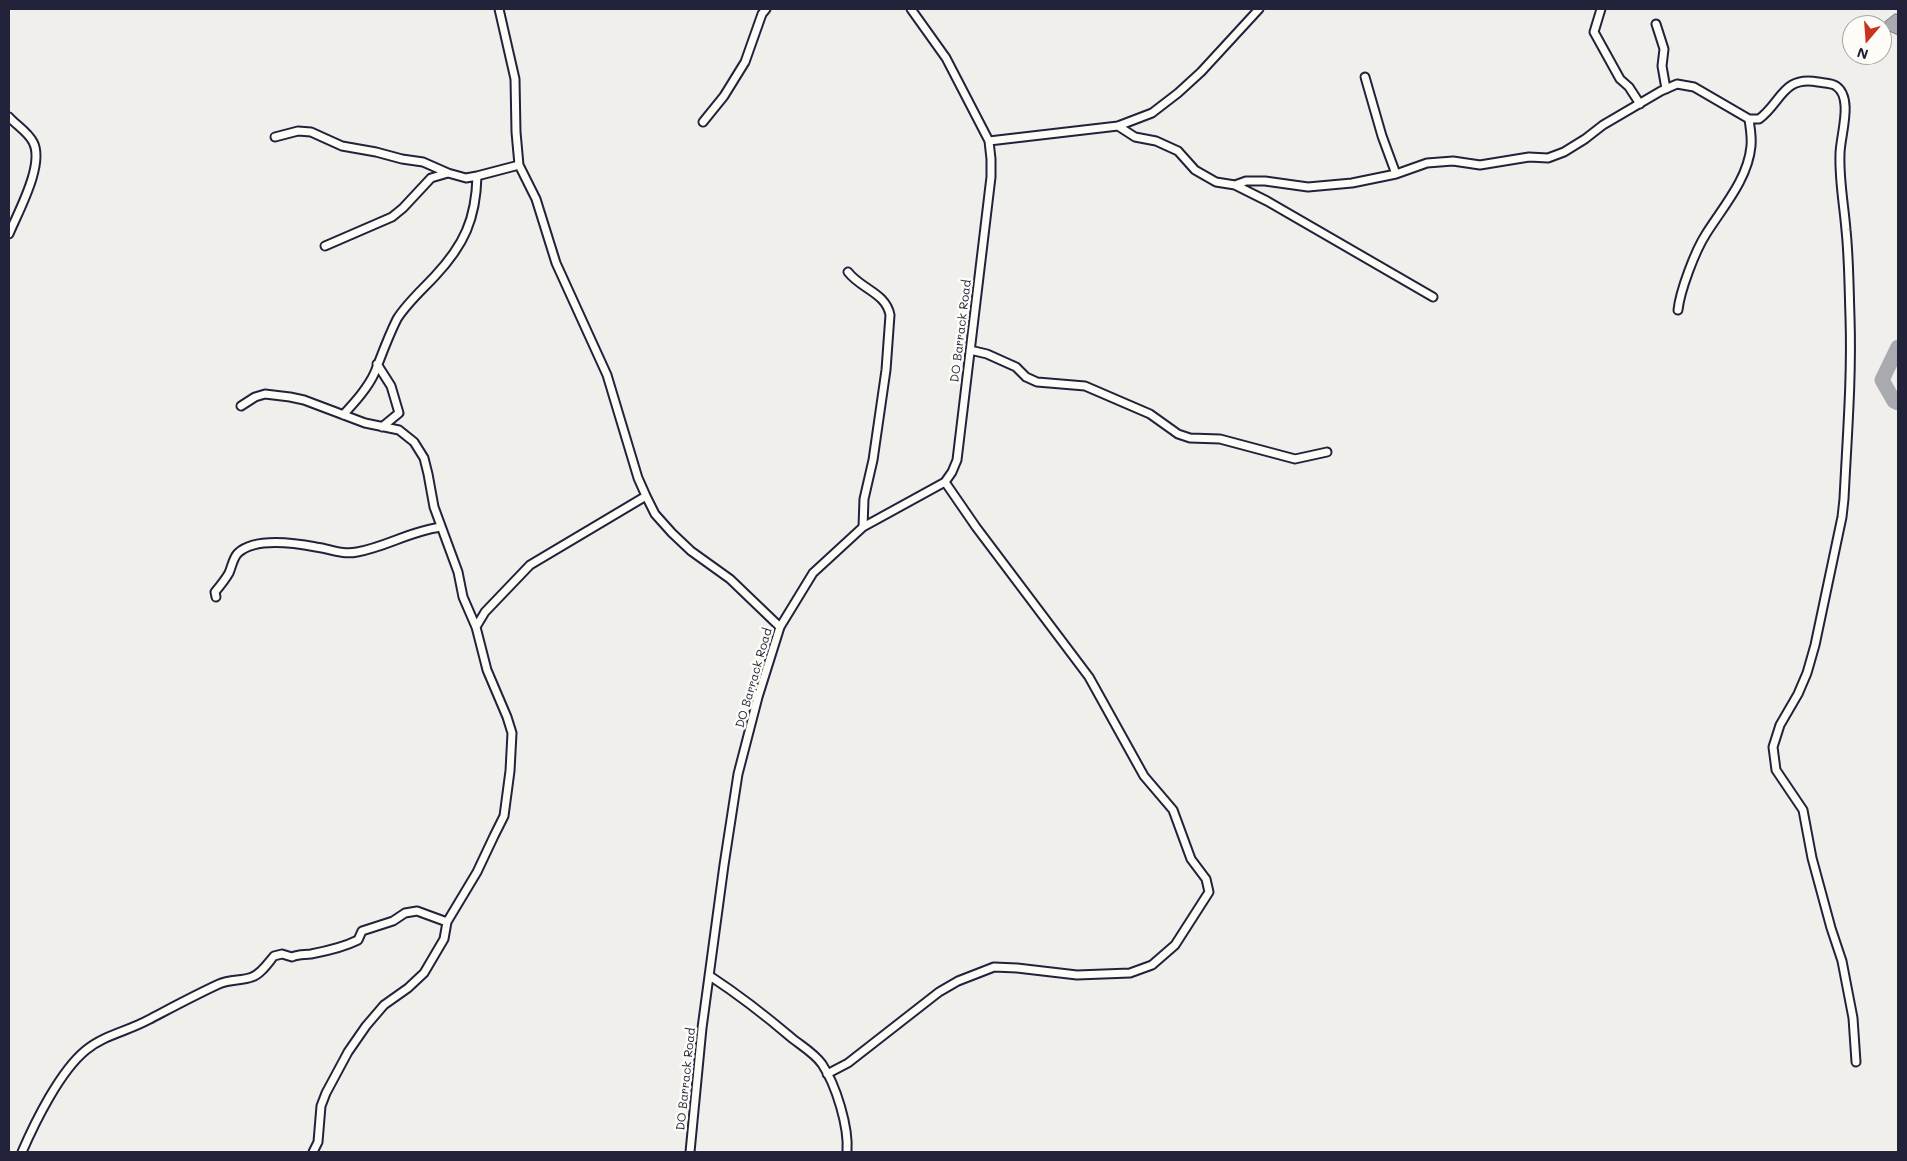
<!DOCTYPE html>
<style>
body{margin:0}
#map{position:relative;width:1907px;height:1161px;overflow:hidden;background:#f0efec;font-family:Mali,sans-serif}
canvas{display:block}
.frame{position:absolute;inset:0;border:10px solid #22223b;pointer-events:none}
.north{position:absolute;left:1842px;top:15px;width:50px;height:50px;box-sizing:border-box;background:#fdfcf7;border:1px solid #a5a5ac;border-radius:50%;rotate:198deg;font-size:14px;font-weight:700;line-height:20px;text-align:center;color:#22223b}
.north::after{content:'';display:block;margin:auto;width:18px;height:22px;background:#c8321e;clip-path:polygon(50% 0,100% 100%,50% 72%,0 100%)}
</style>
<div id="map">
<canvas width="1907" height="1161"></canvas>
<div class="frame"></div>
<div class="north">N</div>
</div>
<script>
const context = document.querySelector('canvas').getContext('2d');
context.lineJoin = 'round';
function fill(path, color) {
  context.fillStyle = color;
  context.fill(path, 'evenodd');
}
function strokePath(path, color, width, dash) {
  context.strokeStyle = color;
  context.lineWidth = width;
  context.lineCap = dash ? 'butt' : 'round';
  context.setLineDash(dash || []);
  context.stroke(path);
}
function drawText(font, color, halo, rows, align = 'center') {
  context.font = font + ' Mali,sans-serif';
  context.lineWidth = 5;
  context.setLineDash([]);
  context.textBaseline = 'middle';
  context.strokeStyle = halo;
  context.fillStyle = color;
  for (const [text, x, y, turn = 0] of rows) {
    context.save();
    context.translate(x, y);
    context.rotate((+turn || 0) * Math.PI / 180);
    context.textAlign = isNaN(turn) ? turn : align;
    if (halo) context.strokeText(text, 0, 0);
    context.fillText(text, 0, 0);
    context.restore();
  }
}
const water = new Path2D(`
 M1895,14h3v21l-13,-6v-7z`);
fill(water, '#a9a9b0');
strokePath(water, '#737381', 1);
strokePath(new Path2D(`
 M1898,347l-16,33 12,21 4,2`), '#a9a9b0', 15);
const street = new Path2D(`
 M499,9l16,70 1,53 3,33 17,34 20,64 51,112 31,103 8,18 9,18 17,19 19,18 39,28 50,48
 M1601,9l-7,23 26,47 9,8 11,17
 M1656,24l8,25 -2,17 4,23
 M1365,77l17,59 14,38
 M9,117c7,8 19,15 24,25 12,22 -15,70 -24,92
 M703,122l21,-26 21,-34 17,-48 4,-5
 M1118,126l17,11 21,4 22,10 17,19 21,12 19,3 32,16 166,96
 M275,137l23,-6 13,1 31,14 34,6 26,7 21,3 25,11
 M989,141l129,-15 34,-13 26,-20 23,-21 58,-63
 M1235,185l11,-4h19l43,6 44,-4 44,-9 31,-11 26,-2 27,4 49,-8 19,1 16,-6 21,-13 18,-14 58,-34 16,-7 17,3 55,32h10c22,-16 24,-44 59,-37 5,1 14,1 18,4 18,12 4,50 4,68 -1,26 4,51 6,76 3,29 3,58 4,87 2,61 -3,121 -6,182l-2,18 -27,128 -8,28 -9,21 -18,31 -7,22 3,23 27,40 9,48 19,70 11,33 11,57 3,44
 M325,246l67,-29 11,-9 28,-30 17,-5 18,5 11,-2 42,-11
 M848,272c13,17 38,21 42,43l-4,55 -13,90 -9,39 -1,28
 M1678,310c2,-19 17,-59 28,-76 17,-27 42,-55 45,-88 1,-9 -1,-19 -2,-27
 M970,350l17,4 29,13 10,10 11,5 48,4 65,28 28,20 12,4 30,1 75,20 32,-7
 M377,364l14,22 8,27 -17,14
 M241,406l14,-9 10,-3 25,3 14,3 61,23 34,7 15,12 10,16 4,16 6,33 24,65 5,25 13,30 11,43 20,47 5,16 -2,38 -6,45 -10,20 -17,36 -30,50 -3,17 -20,34 -16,15 -24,17 -18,21 -18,26 -22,41 -5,13 -3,36 -5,10
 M343,415c11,-12 25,-27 32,-43 7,-18 13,-35 22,-53 10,-16 25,-29 38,-43 29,-31 41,-57 42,-100
 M216,597l-1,-5c5,-6 10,-12 14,-19 3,-7 4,-15 9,-20 17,-16 57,-10 78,-6 15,2 26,8 41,5 29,-5 53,-21 84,-25
 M476,627l9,-15 45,-47 116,-69
 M710,976c29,19 56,40 83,63 9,7 22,15 29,25 14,21 27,63 25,88
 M827,1074l21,-11 91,-71 19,-11 36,-14 23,1 60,7 53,-2 22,-8 23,-20 34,-53 -3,-13 -15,-20 -18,-49 -29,-34 -55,-99 -113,-150 -31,-45
 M22,1152c13,-30 38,-81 64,-102 18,-15 42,-19 62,-30 23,-12 47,-25 71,-36 11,-5 23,-3 33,-7 9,-3 16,-14 22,-21l8,-2 10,3c7,-3 12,-2 19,-3 16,-3 33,-7 47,-14l4,-9 31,-10 12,-8 12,-2 30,11
 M690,1152l12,-124 22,-163 14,-91 20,-77 22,-70 33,-54 50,-46 82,-45 7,-10 5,-12 34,-283v-18l-2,-18 -43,-83 -35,-49`);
strokePath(street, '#22223b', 11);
strokePath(street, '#fdfcf7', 7);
drawText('12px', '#22223b', '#fdfcf7', [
 ["DO Barrack Road",961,331,-83],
 ["DO Barrack Road",754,678,-74],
 ["DO Barrack Road",686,1079,-84]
]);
</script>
